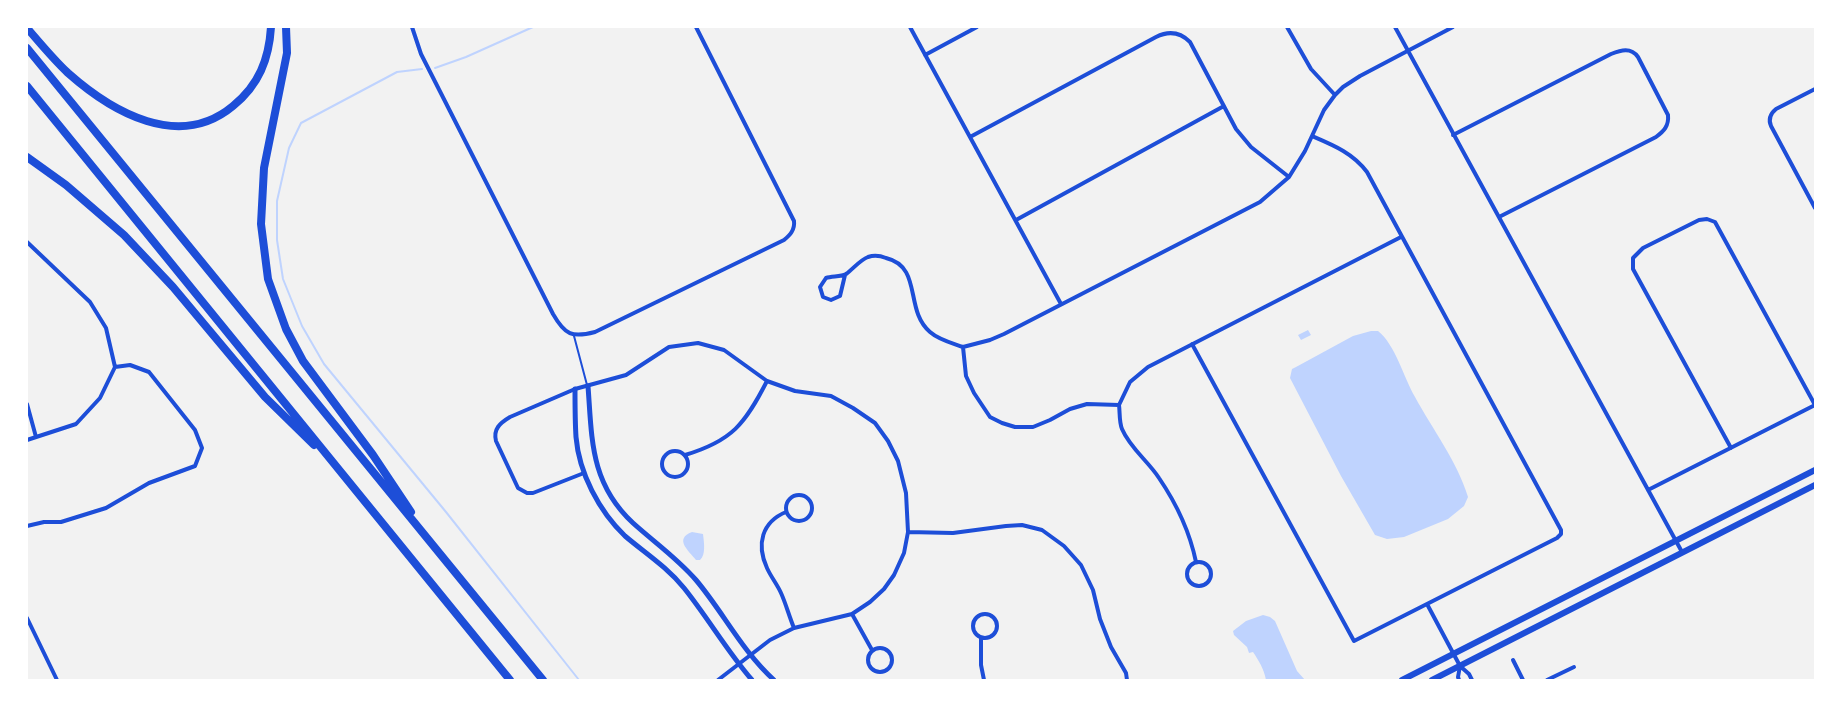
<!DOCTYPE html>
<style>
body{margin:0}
#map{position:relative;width:1842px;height:707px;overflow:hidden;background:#f2f2f2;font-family:Inter,sans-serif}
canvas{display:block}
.frame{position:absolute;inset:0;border:28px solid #fff;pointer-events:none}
</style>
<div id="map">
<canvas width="1842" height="707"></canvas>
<div class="frame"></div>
</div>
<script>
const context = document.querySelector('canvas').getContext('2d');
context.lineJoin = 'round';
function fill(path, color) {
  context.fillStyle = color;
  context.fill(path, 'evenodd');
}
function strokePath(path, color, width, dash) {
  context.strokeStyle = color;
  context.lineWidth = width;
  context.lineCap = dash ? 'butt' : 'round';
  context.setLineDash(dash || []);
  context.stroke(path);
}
fill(new Path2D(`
 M1308,330l3,5 -10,5 -3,-5z
 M1371,331h7c17,13 26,47 37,66 18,33 42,64 53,100l-4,9 -16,13 -44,18 -17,2 -12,-4 -34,-59 -51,-98 2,-9 4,-2 57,-31z
 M692,532l11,2c1,8 3,21 -3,26h-4c-8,-10 -22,-21 -4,-28z
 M1263,615l7,2 5,4 22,50 8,9h-39c-2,-11 -7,-19 -13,-28l-4,1 -2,-6 -13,-12 -1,-4 13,-10z`), '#bfd3fe');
strokePath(new Path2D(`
 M435,68l31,-11 67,-30
 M422,69l-25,3 -96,51 -12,25 -12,53v39l6,39 19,47 22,38 122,148 133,168`), '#bfd3fe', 2);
strokePath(new Path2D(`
 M574,336l13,49`), '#1d4ed8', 2);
strokePath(new Path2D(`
 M412,27l9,27 132,260c12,21 19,24 42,18l189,-92c6,-5 11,-10 10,-19l-98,-194
 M910,27l151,277
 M1287,27l24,42 24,26
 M1395,27l287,525
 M925,55l52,-28
 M1815,89l-39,20c-6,5 -8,10 -5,17l44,82
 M1453,135l158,-81c10,-4 20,-7 27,3l30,58c1,11 -4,16 -12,22l-157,80
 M970,137l186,-100c12,-6 24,-5 34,5l46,87 15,18 38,30
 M1016,220l208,-114
 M27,242l63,60 16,26 9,39 -15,31 -24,26 -49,16
 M845,275l-5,21 -9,4 -8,-3 -3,-10 6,-9c6,-2 15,-1 20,-4 7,-5 14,-14 22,-17 6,-2 13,-1 18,1 37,9 18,52 44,74 9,8 22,11 33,15
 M1192,344l162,297 203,-103 4,-4v-4l-194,-358c-14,-19 -34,-27 -55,-36
 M963,347l27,-7 14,-6 256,-132 29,-25 16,-26 19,-41 11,-15 8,-8 17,-11 93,-49
 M963,347l3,29 8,17 16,24 12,6 13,4h18l17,-7 20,-11 17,-5 32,1 11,-23 18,-15 253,-130
 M27,404l9,33
 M1119,405c1,7 0,17 3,24 8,19 26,32 37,49 17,25 31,55 37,84
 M1731,448l-98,-179v-11l10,-10 56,-28 8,-1 8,3 100,183
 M662 464a13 13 0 1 1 26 0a13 13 0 1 1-26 0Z
 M685,455c47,-14 60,-31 82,-74
 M584,473l-51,20h-6l-9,-5 -22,-47c-3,-12 4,-18 14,-24l65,-28 51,-14 43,-28 29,-4 26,7 43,31 28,10 36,5 22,12 22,15 13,18 10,20 8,32 2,39 -4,21 -10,22 -10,14 -14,13 -18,12 -58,14 -24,12 -52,40
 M1648,490l167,-85
 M786 508a13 13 0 1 1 26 0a13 13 0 1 1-26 0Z
 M786,512c-24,10 -30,32 -19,56 4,9 10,16 14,25 5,11 8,23 13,35
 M27,526l17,-4h17l45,-14 43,-25 46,-17 7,-18 -7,-18 -46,-58 -19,-7 -15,2
 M908,532l45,1 53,-7 16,-1 20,5 22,16 17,19 12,25 7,29 11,28 15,26 1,7
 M1187 574a12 12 0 1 1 24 0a12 12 0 1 1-24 0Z
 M1427,604l33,62 9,8 3,6
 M973 626a12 12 0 1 1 24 0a12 12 0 1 1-24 0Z
 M852,614l20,36
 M27,618l30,62
 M981,638v27l3,15
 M868 660a12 12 0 1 1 24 0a12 12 0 1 1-24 0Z
 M1513,660l10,20
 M1459,680l-1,-3 2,-11
 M1547,680l27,-13`), '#1d4ed8', 4);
strokePath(new Path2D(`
 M588,386c4,53 2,97 45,137 21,19 44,35 63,57 27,32 46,71 78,100
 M575,389c0,16 0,32 1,48 3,36 23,74 49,99 20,17 42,31 59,52 24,30 43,63 68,92`), '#1d4ed8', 5);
strokePath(new Path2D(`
 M1402,680l413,-210
 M1432,680l383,-195`), '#1d4ed8', 6);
strokePath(new Path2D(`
 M286,27l1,26 -23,115 -3,56 7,55 18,50 17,32 70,94 38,57
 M27,28c13,15 26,31 41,45 44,39 111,78 165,33 26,-21 36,-47 38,-79
 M27,48l516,632
 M27,86l483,594
 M27,157l39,28 58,50 49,52 92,110 49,48`), '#1d4ed8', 8);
</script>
